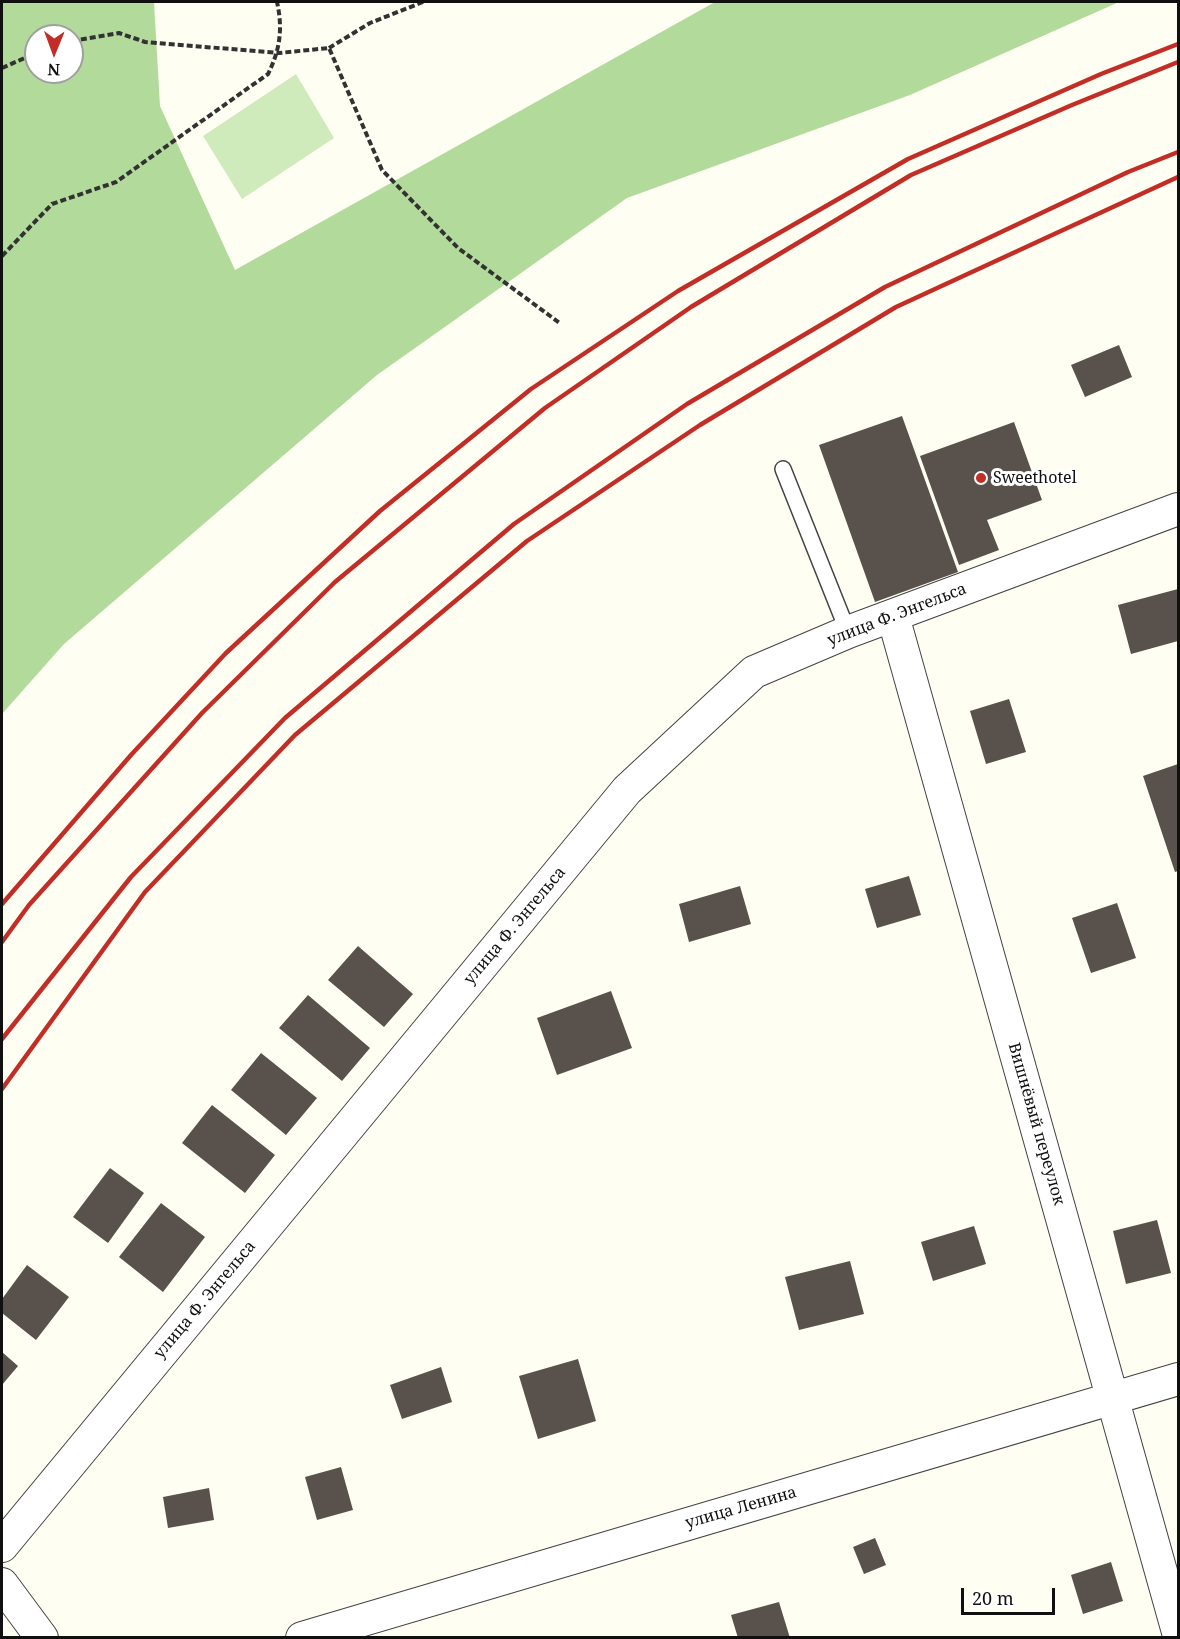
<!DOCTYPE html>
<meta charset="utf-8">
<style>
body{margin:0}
#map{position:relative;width:1180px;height:1639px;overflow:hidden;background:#fffef3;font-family:"Noto Serif",serif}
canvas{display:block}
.frame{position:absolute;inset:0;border:3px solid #101010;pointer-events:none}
.north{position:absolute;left:24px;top:24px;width:60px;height:60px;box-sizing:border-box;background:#fff;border:2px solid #9f9f9f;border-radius:50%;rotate:181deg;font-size:16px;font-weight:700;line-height:24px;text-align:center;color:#101010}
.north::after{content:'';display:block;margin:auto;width:21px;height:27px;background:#c22d26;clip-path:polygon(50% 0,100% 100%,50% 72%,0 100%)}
.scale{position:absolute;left:961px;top:1588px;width:94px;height:27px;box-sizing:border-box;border:3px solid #101010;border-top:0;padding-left:8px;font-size:18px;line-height:21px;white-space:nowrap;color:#101010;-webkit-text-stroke:4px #fff;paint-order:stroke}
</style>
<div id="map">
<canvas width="1180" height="1639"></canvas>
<div class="frame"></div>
<div class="north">N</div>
<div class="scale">20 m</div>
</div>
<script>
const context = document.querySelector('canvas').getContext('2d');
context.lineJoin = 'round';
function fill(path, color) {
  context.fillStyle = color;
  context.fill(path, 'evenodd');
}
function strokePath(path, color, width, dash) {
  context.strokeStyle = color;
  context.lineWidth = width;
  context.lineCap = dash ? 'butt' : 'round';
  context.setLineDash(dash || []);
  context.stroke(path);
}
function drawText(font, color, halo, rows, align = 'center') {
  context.font = font + ' "Noto Serif",serif';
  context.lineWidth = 6;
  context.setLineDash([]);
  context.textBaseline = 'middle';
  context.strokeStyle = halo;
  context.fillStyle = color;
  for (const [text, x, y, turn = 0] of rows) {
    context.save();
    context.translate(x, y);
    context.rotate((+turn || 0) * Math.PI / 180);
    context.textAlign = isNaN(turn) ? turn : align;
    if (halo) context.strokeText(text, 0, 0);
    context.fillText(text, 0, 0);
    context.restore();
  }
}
fill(new Path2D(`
 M296,74l38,64 -92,61 -39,-63z`), '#d0ebbb');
fill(new Path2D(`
 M2,2h152l6,104 75,164 480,-268h404l-209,93 -283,103 -250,177 -313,269 -62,70zM36,36h36v36h-36z`), '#b2db9b');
fill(new Path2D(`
 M1119,345l13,32 -47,20 -14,-32z
 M902,416l56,156 -83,30 -56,-157z
 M1014,422l28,78 -55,20 12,30 -40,15 -39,-109z
 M1178,589v52l-47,13 -13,-49z
 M1009,699l17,53 -40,12 -16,-53z
 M1178,764v107l-3,1 -32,-96z
 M909,876l12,39 -44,13 -12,-39z
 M740,886l11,38 -62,18 -10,-38z
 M1117,903l19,55 -45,15 -19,-55z
 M358,946l55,48 -29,33 -56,-47z
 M611,991l21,57 -75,27 -20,-57z
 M308,995l62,53 -28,33 -63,-53z
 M261,1053l56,45 -31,37 -55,-45z
 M212,1105l63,50 -30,38 -63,-50z
 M110,1168l34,25 -36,50 -35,-26z
 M161,1203l44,34 -42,55 -44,-35z
 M1157,1220l14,53 -45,11 -13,-53z
 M974,1226l12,38 -53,17 -12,-39z
 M850,1261l14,53 -65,16 -14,-53z
 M27,1265l42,32 -33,43 -34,-27v-14z
 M2,1352l16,14 -16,19z
 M578,1359l18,62 -58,18 -19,-63z
 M441,1367l11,35 -50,17 -12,-34z
 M341,1467l12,43 -36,10 -12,-43z
 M209,1488l5,32 -46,8 -5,-31z
 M875,1538l11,27 -22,9 -11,-27z
 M1111,1562l12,39 -40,13 -12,-39z
 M779,1602l11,36h-52l-7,-23z`), '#59524c');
const lane = new Path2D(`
 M783,469l65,163`);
const street = new Path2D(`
 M893,616l285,1016
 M2,1546l625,-756 127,-118 94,-40 330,-123
 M2,1584l40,54
 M302,1638l876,-259`);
strokePath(lane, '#434343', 18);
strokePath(street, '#434343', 34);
strokePath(new Path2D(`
 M72,41l47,-8 26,9 134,11 50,-5 53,122 76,78 103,76
 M329,48l41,-25 53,-21
 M2,68l34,-15
 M2,256l50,-52 64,-22 152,-108c12,-24 15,-45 9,-72`), '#323232', 4, [6, 3]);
strokePath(lane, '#fff', 15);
strokePath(street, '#fff', 32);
strokePath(new Path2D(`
 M2,904l129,-149 95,-102 154,-142 151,-122 147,-98 230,-132 193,-85 77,-30
 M2,942l27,-37 173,-192 133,-131 210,-174 146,-101 220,-132 161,-70 106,-43
 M2,1039l129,-162 154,-159 229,-194 173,-120 198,-117 243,-115 50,-20
 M2,1089l143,-197 150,-157 232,-194 173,-116 196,-118 282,-130`), '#c22d26', 4.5);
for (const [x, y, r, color] of [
 [981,478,6,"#c22d26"]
]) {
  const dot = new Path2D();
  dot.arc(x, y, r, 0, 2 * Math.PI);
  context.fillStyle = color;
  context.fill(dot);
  strokePath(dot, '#fff', 2);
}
drawText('16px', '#101010', '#fff', [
 ["Sweethotel",993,478]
], 'left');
drawText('16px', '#101010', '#fff', [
 ["улица Ф. Энгельса",897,615,-21],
 ["улица Ф. Энгельса",515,926,-50],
 ["Вишнёвый переулок",1036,1124,74],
 ["улица Ф. Энгельса",205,1300,-50],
 ["улица Ленина",741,1508,-16]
]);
</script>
